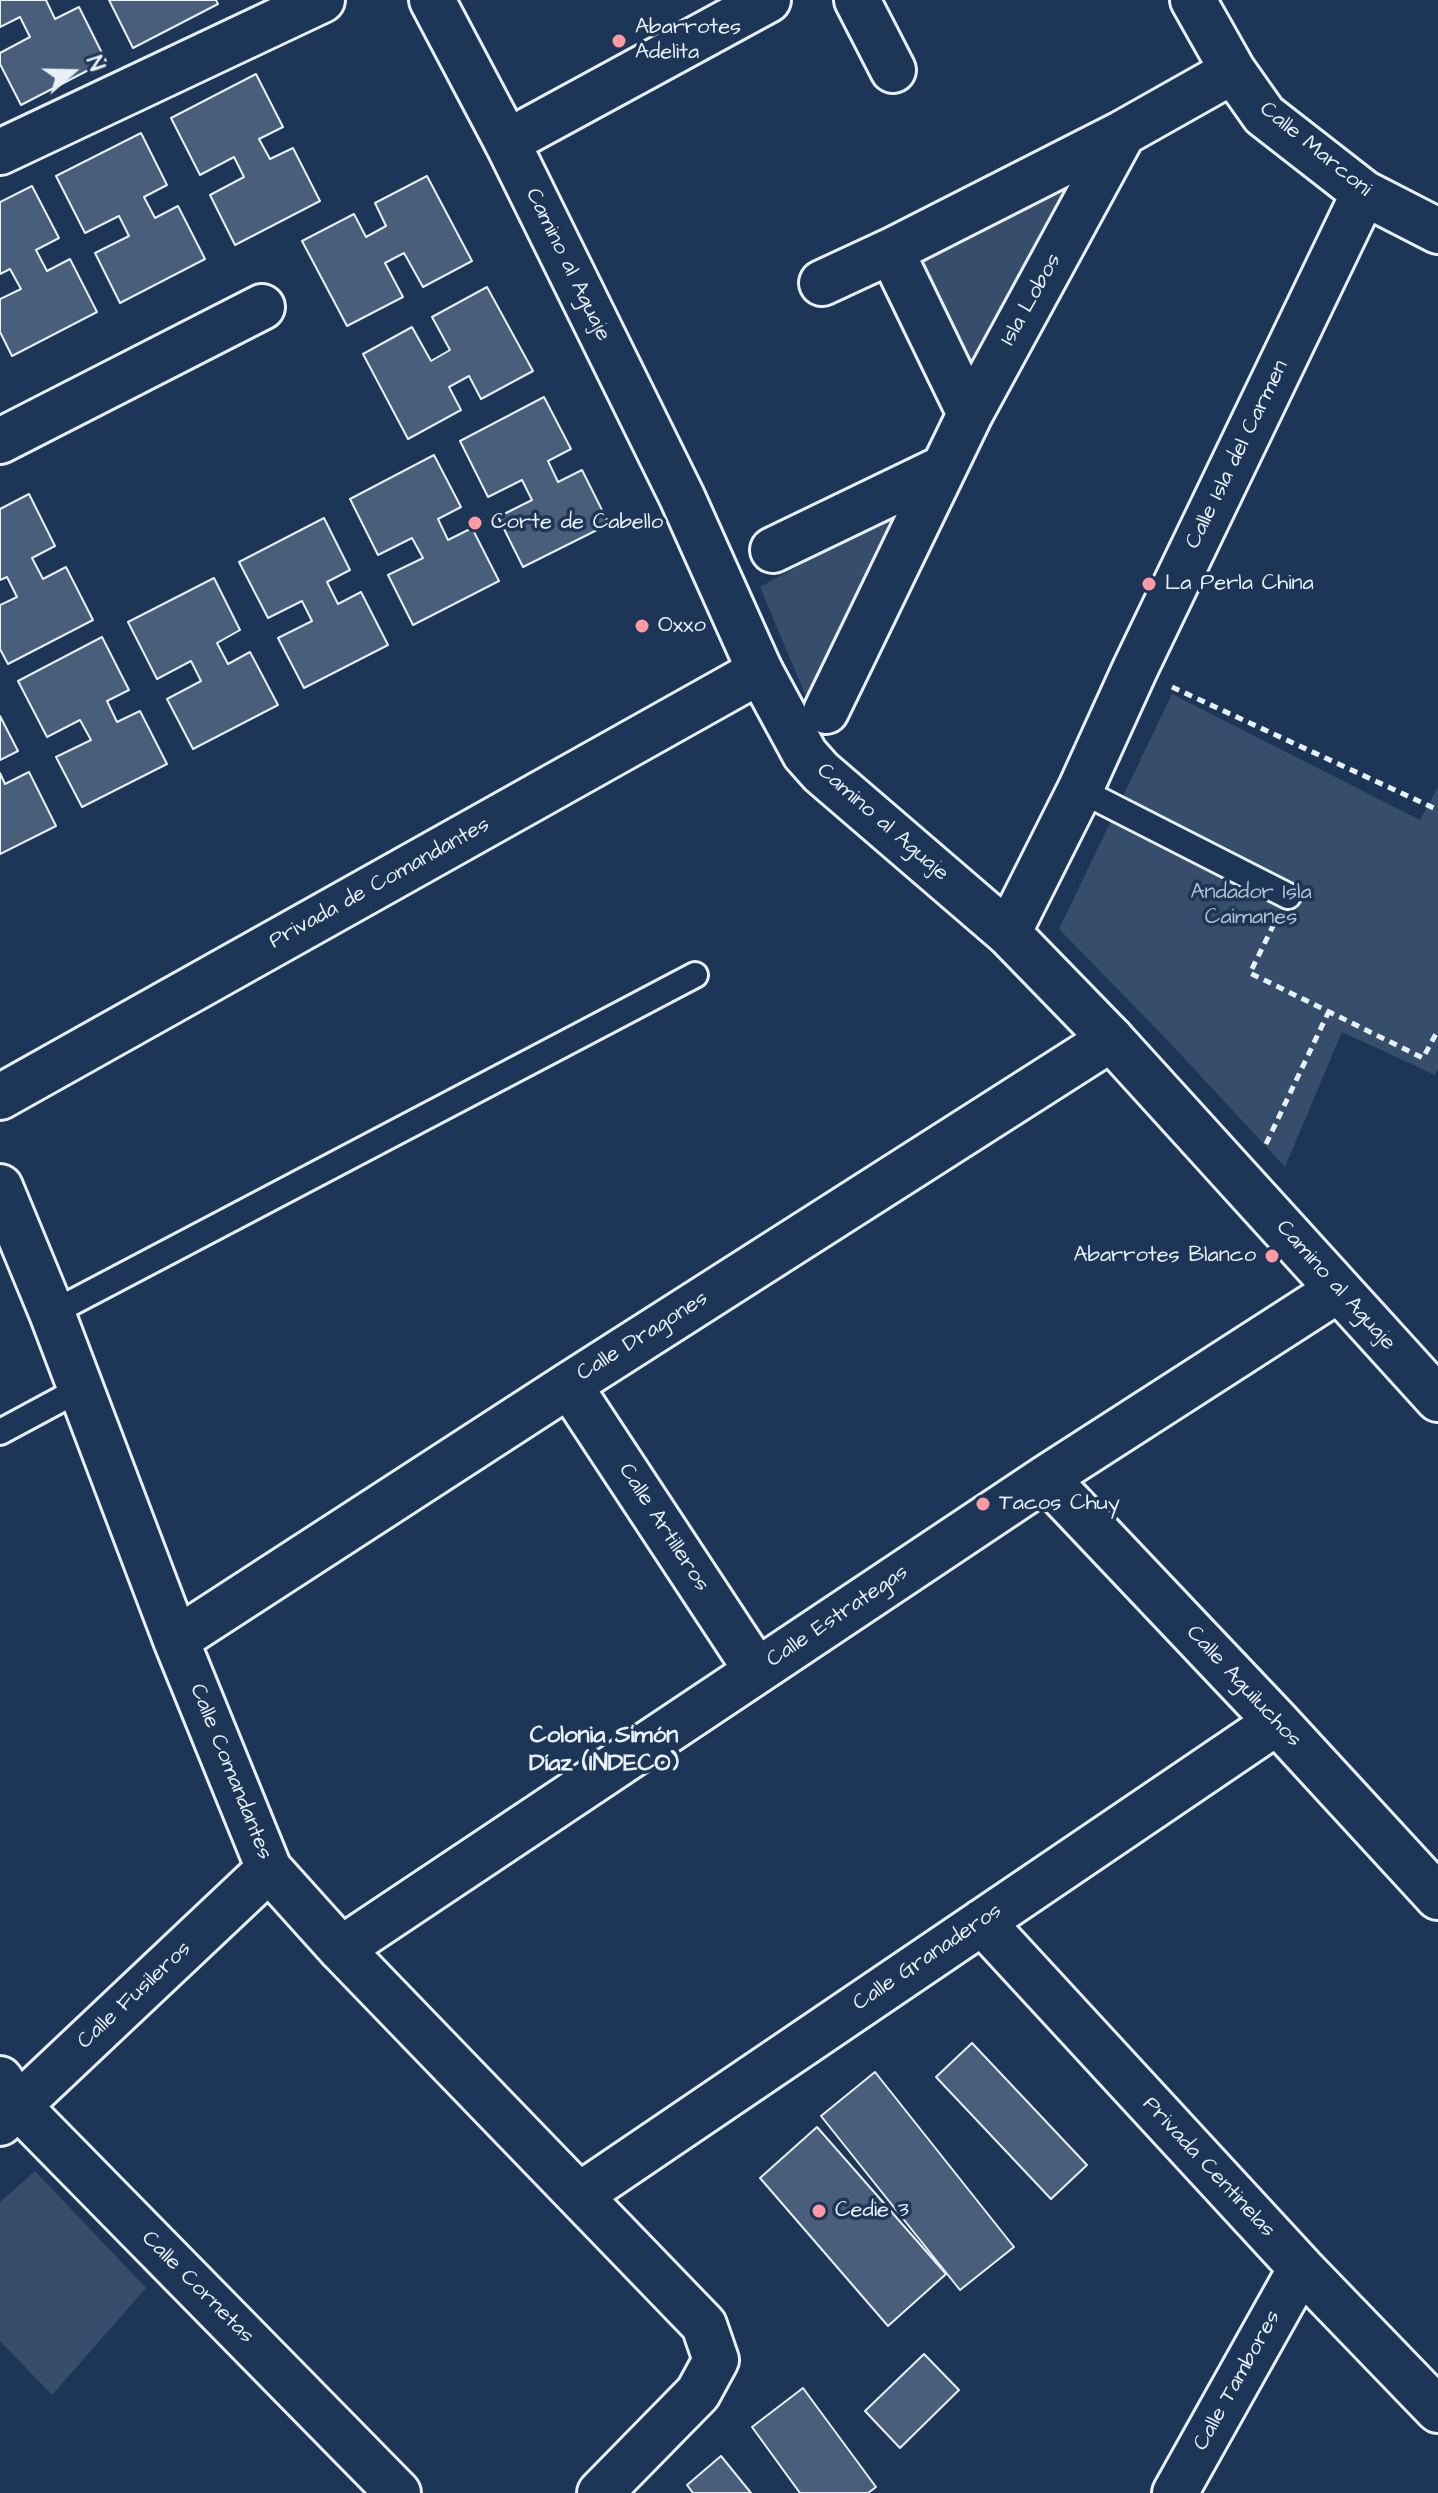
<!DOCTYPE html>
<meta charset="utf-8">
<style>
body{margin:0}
#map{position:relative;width:1438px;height:2493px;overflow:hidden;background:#1d3557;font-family:"Architects Daughter",sans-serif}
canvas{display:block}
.north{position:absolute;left:32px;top:32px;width:80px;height:80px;-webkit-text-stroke:6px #1d3557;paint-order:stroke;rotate:70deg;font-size:22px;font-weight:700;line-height:32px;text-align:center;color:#e8f1f8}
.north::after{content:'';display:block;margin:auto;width:28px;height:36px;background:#e8f1f8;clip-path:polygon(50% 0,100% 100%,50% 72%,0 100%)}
</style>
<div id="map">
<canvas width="1438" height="2493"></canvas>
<div class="north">N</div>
</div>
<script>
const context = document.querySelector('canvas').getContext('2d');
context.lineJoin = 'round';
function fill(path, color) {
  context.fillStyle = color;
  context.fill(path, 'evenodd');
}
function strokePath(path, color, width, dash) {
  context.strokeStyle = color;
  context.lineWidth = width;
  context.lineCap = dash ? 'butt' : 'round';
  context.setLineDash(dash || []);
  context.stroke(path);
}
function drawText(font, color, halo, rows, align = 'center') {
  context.font = font + ' "Architects Daughter",sans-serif';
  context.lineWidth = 7;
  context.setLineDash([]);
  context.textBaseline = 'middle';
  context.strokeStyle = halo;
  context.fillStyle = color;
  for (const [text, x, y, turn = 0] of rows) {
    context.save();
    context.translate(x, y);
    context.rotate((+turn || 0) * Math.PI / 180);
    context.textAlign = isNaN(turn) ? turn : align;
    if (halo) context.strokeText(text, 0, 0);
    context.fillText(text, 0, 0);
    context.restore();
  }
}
fill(new Path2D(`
 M1079,164l-104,207 -57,-122z
 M907,506l-93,210 -54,-129z
 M1172,694l248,126 18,-33v282l-3,6 -93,-43 -57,135 -113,-122 -113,-116z
 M35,2171l111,117 -94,107 -52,-54v-139z`), '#374d6c');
const building = new Path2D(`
 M0,0h46l9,19 24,-12 27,54 -85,44 -21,-41v-11l30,-16 -10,-20 -20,10z
 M109,0h107l2,4 -85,44z
 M256,74l27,53 -24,12 11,20 23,-11 27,53 -85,44 -25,-50 34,-18 -10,-20 -34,18 -29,-57z
 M141,133l26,52 -23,12 11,21 23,-12 27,53 -85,44 -25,-50 34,-17 -10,-20 -34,17 -29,-57z
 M427,176l45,85 -49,26 -19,-34 -19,10 18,34 -56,29 -45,-85 52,-27 12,23 20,-11 -11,-23z
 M32,186l27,52 -23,12 11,21 23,-12 27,53 -85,44 -12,-24v-33l21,-10 -11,-20 -10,5v-72z
 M487,287l46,84 -52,28 -12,-23 -20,11 12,23 -53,29 -45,-85 49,-27 19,34 19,-11 -18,-33z
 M544,397l27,52 -23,12 10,21 24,-12 27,54 -86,43 -25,-50 34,-17 -10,-20 -34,17 -28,-56z
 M434,455l27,52 -23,12 10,21 24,-12 27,53 -86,44 -25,-50 35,-17 -11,-20 -34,17 -28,-56z
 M29,494l26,52 -23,12 11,21 23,-12 27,53 -85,44 -8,-15v-44l17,-8 -10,-20 -7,3v-71z
 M324,518l26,52 -23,12 11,22 23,-12 27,53 -84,43 -26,-50 34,-17 -10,-20 -34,17 -29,-56z
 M214,578l26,52 -23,13 11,21 22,-12 28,53 -85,44 -26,-50 34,-18 -10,-20 -34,18 -29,-57z
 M102,637l27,53 -22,11 10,21 23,-11 27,53 -85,43 -26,-50 35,-17 -11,-20 -33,17 -29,-56z
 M0,716l18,35 -18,9z
 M29,772l27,54 -56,28v-81l5,11z
 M972,2043l115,122 -36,34 -115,-122z
 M875,2072l139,175 -54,43 -139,-174z
 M817,2127l129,147 -58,52 -128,-148z
 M924,2354l35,36 -59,58 -35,-37z
 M803,2388l73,99 -8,6h-68l-48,-66z
 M721,2456l30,37h-58l-6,-8z`);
fill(building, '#495e7a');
strokePath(building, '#e8f1f8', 2);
const service = new Path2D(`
 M1080,790l208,106
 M52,1313l643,-338
 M0,1432l80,-43`);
const minor = new Path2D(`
 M857,0l36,70
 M1193,0l40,71 31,44 100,78 74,38
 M507,142l261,-142
 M0,152l322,-152
 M891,251l79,163
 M822,283l69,-32 232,-118
 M0,441l262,-134
 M773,550l170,-82
 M826,711l144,-297 153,-281 110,-62
 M1008,933l72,-143 55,-121 229,-476
 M0,1097l760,-426
 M0,1187l52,126 124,327 93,229 72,80 363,376 12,35 -18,33 -98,100
 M569,1385l188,286
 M1046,1478l231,244 161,175
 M176,1640l393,-255 542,-346
 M982,1922l319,346 137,142
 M341,1949l705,-471 292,-188
 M0,2079l18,27 380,387
 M0,2123l269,-254
 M580,2195l697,-473
 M1175,2493l126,-225`);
const secondary = new Path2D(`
 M432,0l75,142 175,355 78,174 45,83 16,18 187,161 103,106 327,360`);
strokePath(service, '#e8f1f8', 30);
strokePath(minor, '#e8f1f8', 50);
strokePath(secondary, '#e8f1f8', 50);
strokePath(new Path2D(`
 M1172,687l266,123
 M1274,924l-24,49 173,85 15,-28
 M1266,1144l63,-133`), '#e8f1f8', 5, [8, 6]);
strokePath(service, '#1d3557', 24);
strokePath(minor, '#1d3557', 44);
strokePath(secondary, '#1d3557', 44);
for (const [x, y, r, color] of [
 [619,41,8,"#ff9aa2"],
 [475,523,8,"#ff9aa2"],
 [1149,584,8,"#ff9aa2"],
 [642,626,8,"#ff9aa2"],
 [1272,1256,8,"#ff9aa2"],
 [983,1504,8,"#ff9aa2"],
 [819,2211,8,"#ff9aa2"]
]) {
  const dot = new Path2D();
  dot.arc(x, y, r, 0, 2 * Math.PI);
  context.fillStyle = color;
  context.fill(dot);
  strokePath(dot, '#1d3557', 3);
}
drawText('22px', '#e8f1f8', '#1d3557', [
 ["Abarrotes",635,28],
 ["Adelita",635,53],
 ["Corte de Cabello",491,523],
 ["La Perla China",1165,584],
 ["Oxxo",658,626],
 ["Abarrotes Blanco",1256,1256,"right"],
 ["Tacos Chuy",999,1504],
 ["Cedie 3",835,2211]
], 'left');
drawText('22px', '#e8f1f8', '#1d3557', [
 ["Calle Marconi",1315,150,39],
 ["Camino al Aguaje",567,265,64],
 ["Isla Lobos",1032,300,-61],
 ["Calle Isla del Carmen",1238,455,-64],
 ["Camino al Aguaje",882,823,41],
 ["Privada de Comandantes",380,884,-29],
 ["Camino al Aguaje",1335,1286,48],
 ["Calle Dragones",643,1337,-32],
 ["Calle Artilleros",663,1528,57],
 ["Calle Estrategas",838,1617,-34],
 ["Calle Aguiluchos",1243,1687,47],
 ["Calle Comandantes",230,1772,68],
 ["Calle Granaderos",928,1958,-34],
 ["Calle Fusileros",135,1996,-43],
 ["Privada Centinelas",1208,2168,47],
 ["Calle Cornetas",197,2288,45],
 ["Calle Tambores",1238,2381,-61]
]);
drawText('22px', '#b3c0ce', '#1d3557', [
 ["Andador Isla",1251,893],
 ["Caimanes",1251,918]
]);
drawText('bold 24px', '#e8f1f8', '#1d3557', [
 ["Colonia Simón",604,1737],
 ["Díaz (INDECO)",604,1765]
]);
</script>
